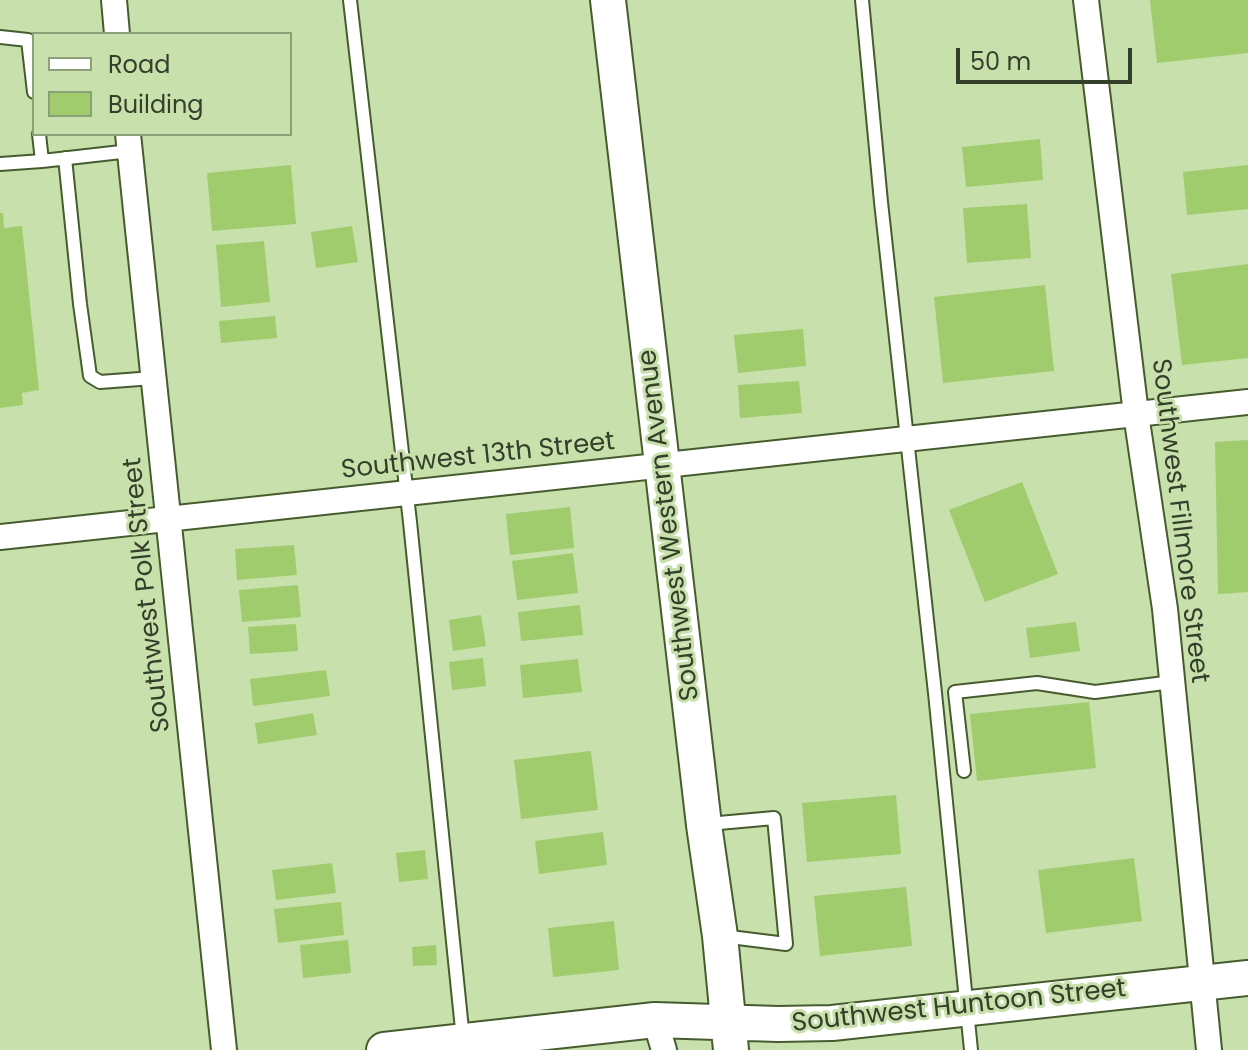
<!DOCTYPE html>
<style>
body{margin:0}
#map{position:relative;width:1248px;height:1050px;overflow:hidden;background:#c7e0ac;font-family:Poppins,sans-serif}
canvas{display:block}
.legend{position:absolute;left:32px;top:32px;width:260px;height:104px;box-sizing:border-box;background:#c7e0ac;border:2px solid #8ca078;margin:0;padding:10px 14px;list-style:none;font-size:24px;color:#343f2a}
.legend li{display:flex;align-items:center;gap:16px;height:40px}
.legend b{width:40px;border:2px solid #8ca078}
.scale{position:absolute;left:956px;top:48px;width:176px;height:36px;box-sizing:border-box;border:4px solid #343f2a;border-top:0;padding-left:10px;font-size:24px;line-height:28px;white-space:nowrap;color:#343f2a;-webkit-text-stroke:6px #c7e0ac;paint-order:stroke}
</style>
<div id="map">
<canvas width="1248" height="1050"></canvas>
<ul class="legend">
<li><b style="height:10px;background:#fff"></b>Road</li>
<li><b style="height:22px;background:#a0cc6d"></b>Building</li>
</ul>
<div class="scale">50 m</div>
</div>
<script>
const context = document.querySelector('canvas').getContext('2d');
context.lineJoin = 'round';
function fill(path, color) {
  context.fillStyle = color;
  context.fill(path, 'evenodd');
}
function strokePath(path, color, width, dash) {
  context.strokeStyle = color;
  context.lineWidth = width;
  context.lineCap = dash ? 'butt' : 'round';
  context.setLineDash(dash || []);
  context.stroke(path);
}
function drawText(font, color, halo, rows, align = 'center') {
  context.font = font + ' Poppins,sans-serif';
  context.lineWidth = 6;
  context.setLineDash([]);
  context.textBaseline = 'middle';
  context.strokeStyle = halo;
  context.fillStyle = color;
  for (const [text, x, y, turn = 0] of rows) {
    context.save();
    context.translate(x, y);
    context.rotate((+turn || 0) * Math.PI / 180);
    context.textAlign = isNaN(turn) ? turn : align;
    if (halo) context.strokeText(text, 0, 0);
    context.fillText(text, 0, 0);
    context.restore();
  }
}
fill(new Path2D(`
 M1150,0h98v53l-91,10z
 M1040,139l3,41 -77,7 -4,-40z
 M291,165l5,59 -84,7 -5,-58z
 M1248,165v44l-61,6 -4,-43z
 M1027,204l4,54 -64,5 -4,-55z
 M0,213h3l1,15 18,-2 17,164 -17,3 1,12 -23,3z
 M352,226l6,36 -42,6 -5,-36z
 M264,241l6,61 -49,5 -5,-62z
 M1248,264v94l-66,7 -11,-91z
 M1045,285l9,86 -111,12 -9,-86z
 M275,316l2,22 -56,5 -2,-22z
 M803,329l3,37 -68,7 -4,-38z
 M799,381l3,32 -62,5 -2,-33z
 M1248,440v152l-30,2 -3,-152z
 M1022,482l36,92 -73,28 -36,-92z
 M570,507l4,41 -64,7 -4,-41z
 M294,545l3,30 -60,5 -2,-31z
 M573,553l5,40 -61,7 -5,-39z
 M298,585l3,32 -59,5 -3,-32z
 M580,605l3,30 -62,6 -3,-29z
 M481,615l5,31 -33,5 -4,-31z
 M1076,622l4,29 -50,7 -4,-30z
 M296,624l2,27 -48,3 -2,-27z
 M483,658l3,28 -34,4 -3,-28z
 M578,659l4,33 -59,6 -3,-33z
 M326,670l4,26 -77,10 -3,-27z
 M1089,702l7,66 -119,13 -7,-67z
 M313,713l4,22 -59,9 -3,-21z
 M591,751l7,59 -77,9 -7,-59z
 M896,795l5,59 -94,8 -5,-59z
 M603,832l4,33 -68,9 -4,-33z
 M425,850l3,29 -29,3 -3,-29z
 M1134,858l8,63 -96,12 -8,-63z
 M332,863l4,30 -60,7 -4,-30z
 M906,887l6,59 -92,10 -6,-60z
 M341,902l3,33 -66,8 -4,-34z
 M614,921l5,49 -66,7 -5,-49z
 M348,940l3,33 -48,5 -3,-33z
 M436,945l1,20 -24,1 -1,-19z`), '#a0cc6d');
const lane = new Path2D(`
 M350,0l60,522 53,517
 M862,0l19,202 54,491 36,357
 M0,37l28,3 6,52
 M65,158l15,146 10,72 10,6 53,-4
 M42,161l88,-10
 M0,164l42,-3 -3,-27
 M964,771l-9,-79 82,-9 58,9 77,-10
 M708,824l66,-6 12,126 -64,-8`);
const street = new Path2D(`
 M114,0l3,34
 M1086,0l50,414 29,195 44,441
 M128,134l96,916
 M0,537l1248,-135
 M655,1020l9,30`);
const secondary = new Path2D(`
 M608,0l96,825 16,111 11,114
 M384,1050l271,-30 123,4 54,-1 416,-45`);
strokePath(lane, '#475c2e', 16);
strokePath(street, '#475c2e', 28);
strokePath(secondary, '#475c2e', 38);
strokePath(lane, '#fff', 12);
strokePath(street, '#fff', 24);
strokePath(secondary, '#fff', 34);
drawText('26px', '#343f2a', '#c7e0ac', [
 ["Southwest 13th Street",478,457,-6],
 ["Southwest Fillmore Street",1179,521,83],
 ["Southwest Western Avenue",670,525,-97],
 ["Southwest Polk Street",148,595,-96],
 ["Southwest Huntoon Street",959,1007,-6]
]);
</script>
